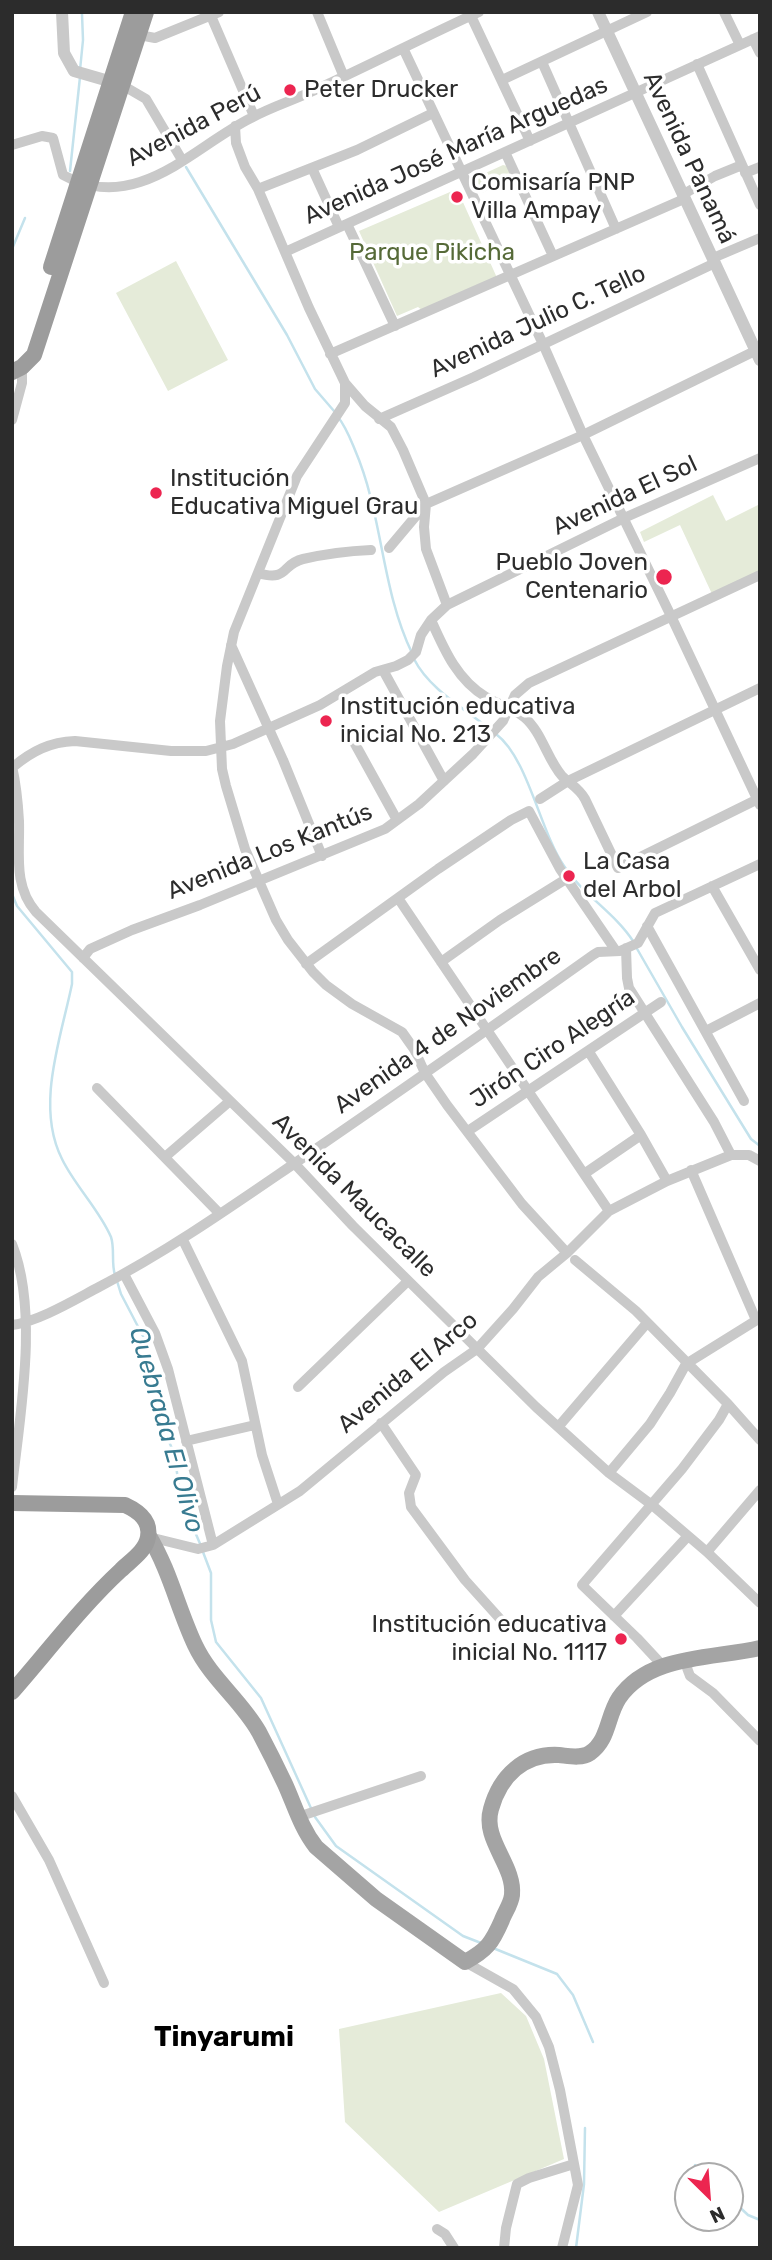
<!DOCTYPE html>
<meta charset="utf-8">
<style>
body{margin:0}
#map{position:relative;width:772px;height:2260px;overflow:hidden;background:#fff;font-family:Rubik,sans-serif}
canvas{display:block}
.frame{position:absolute;inset:0;border:14px solid #2c2c2c;pointer-events:none}
.north{position:absolute;left:674px;top:2162px;width:70px;height:70px;box-sizing:border-box;background:#fff;border:2px solid #ababab;border-radius:50%;rotate:155deg;font-size:19px;font-weight:700;line-height:28px;text-align:center;color:#2c2c2c}
.north::after{content:'';display:block;margin:auto;width:24px;height:32px;background:#ec2550;clip-path:polygon(50% 0,100% 100%,50% 72%,0 100%)}
</style>
<div id="map">
<canvas width="772" height="2260"></canvas>
<div class="frame"></div>
<div class="north">N</div>
</div>
<script>
const context = document.querySelector('canvas').getContext('2d');
context.lineJoin = 'round';
function fill(path, color) {
  context.fillStyle = color;
  context.fill(path, 'evenodd');
}
function strokePath(path, color, width, dash) {
  context.strokeStyle = color;
  context.lineWidth = width;
  context.lineCap = dash ? 'butt' : 'round';
  context.setLineDash(dash || []);
  context.stroke(path);
}
function drawText(font, color, halo, rows, align = 'center') {
  context.font = font + ' Rubik,sans-serif';
  context.lineWidth = 7;
  context.setLineDash([]);
  context.textBaseline = 'middle';
  context.strokeStyle = halo;
  context.fillStyle = color;
  for (const [text, x, y, turn = 0] of rows) {
    context.save();
    context.translate(x, y);
    context.rotate((+turn || 0) * Math.PI / 180);
    context.textAlign = isNaN(turn) ? turn : align;
    if (halo) context.strokeText(text, 0, 0);
    context.fillText(text, 0, 0);
    context.restore();
  }
}
fill(new Path2D(`
 M503,165l4,1 6,12 -31,15 -6,-13 1,-3z
 M457,189l41,91 -75,31 -5,-4 -21,9 -38,-85z
 M176,261l52,99 -60,31 -52,-98z
 M713,495l13,26 34,-17v67l-48,23 -32,-69 -36,17 -4,-10z
 M501,1993l25,23 18,43 20,100 -125,53 -94,-90 -6,-93z`), '#e5ebd9');
strokePath(new Path2D(`
 M80,70l3,-30 -1,-26
 M186,167l101,168 28,54 19,22
 M70,171l10,-94
 M12,249l13,-31
 M338,417c8,10 12,21 17,33 28,65 26,139 57,203
 M414,659c15,30 51,50 77,71
 M496,734c32,24 44,97 68,132 19,29 51,47 69,75
 M12,894l5,12 55,66v12c-11,54 -37,122 -10,175 13,27 37,50 49,78 4,12 0,26 4,38
 M636,947l46,80 69,112 9,7
 M117,1281l4,13 24,46 14,79 15,34 7,46 20,47
 M203,1552l8,21v47l5,22 45,56 54,119 21,29 127,90 18,7
 M493,1948l64,26 16,21 20,47
 M695,2165l12,11
 M730,2198l18,17 12,5
 M576,2248l8,-64 1,-56`), '#c4e2ec', 2.5);
strokePath(new Path2D(`
 M317,12l27,65
 M724,12l16,33
 M211,16l43,100
 M471,16l59,125
 M134,34l21,4 64,-26
 M753,39l7,14
 M403,48l140,296 40,91 88,181 89,189
 M542,62l74,167
 M697,64l63,141
 M502,80l145,-68
 M122,85l24,14 36,61
 M235,126l1,17 9,24 13,22 51,119 36,75 20,23 26,21 12,23 23,54 -2,23 2,22 21,56
 M12,145l30,-9 11,2 10,37c23,13 50,16 77,7 40,-13 73,-45 111,-64 20,-11 43,-18 64,-28 55,-25 109,-53 164,-78
 M505,152l48,104
 M312,168l27,59
 M745,173l15,-6
 M258,189l99,-39 76,-37
 M682,195l33,-19 27,-11
 M347,224l48,102
 M285,252l475,-216
 M713,258l47,-20
 M330,354l354,-155
 M345,383v20l-48,73 -63,156 -7,34 -7,55 2,48 4,17 19,63 31,71 12,20 25,32 13,13 26,19 50,28 12,17 11,24 22,32 75,99 45,49
 M379,419l95,-42 241,-114
 M12,420l10,-37v-16
 M389,548l37,-44 157,-69 176,-86
 M258,573c31,9 23,-9 45,-14 22,-5 45,-8 68,-9
 M431,620c13,29 26,60 55,77 12,8 28,11 38,20 18,15 23,42 38,59 8,8 17,12 23,23l33,69 142,-70
 M231,645l52,115 39,96
 M383,670l61,111
 M349,733l48,87
 M12,766c4,18 6,37 7,55 1,32 -6,65 17,91l258,251 59,63 183,181 73,66 43,32 55,47 53,51
 M13,767c19,-16 37,-25 62,-26l96,10h35l27,-7 87,-39 55,-33 21,-6 12,-6 8,-8 5,-17 10,-15 16,-15 177,-87 136,-60
 M540,799l28,-18 192,-93
 M712,886l48,84
 M398,898l211,313
 M647,926l97,175
 M626,948l1,30 2,10 85,134 17,33
 M83,958l7,-9 42,-19 68,-25 185,-76 34,-25 54,-50 30,-33 12,-26 14,-12 231,-108
 M441,962l59,-42 66,-41
 M306,964l132,-95 73,-49 18,-9 31,58 56,82
 M706,1031l54,-28
 M589,1052l52,83 26,46
 M97,1088l123,126
 M468,1131l193,-129
 M165,1157l65,-56
 M691,1170l65,150
 M584,1174l57,-39
 M183,1240l59,121 20,94 16,49
 M12,1244c27,67 8,171 0,243
 M575,1260l61,51 92,93 32,36
 M124,1274l31,59 13,36 45,176
 M12,1325c26,-3 64,-26 87,-38 71,-37 136,-83 202,-128 98,-67 195,-135 292,-204l5,-3 22,-1 18,-8 17,-30 105,-49
 M298,1387l110,-106
 M381,1423l35,52 -7,18 2,14 54,73 36,40
 M559,1426l88,-103
 M186,1441l69,-16
 M609,1473l41,-49 20,-31 16,-29 74,-46
 M149,1537l49,12 15,-4 87,-54 144,-119 33,-23 36,-40 25,-32 29,-24 42,-42 58,-30 64,-26h18l11,6
 M707,1552l53,-62
 M614,1616l74,-80
 M689,1660l-2,8 3,8 23,17 47,48
 M663,1666l-26,-28 -55,-53 100,-116 37,-49 9,-16
 M12,1796l37,64 55,123
 M298,1817l123,-41
 M465,1962l48,27 23,28 13,30 11,43 18,95 -16,63
 M437,2229l8,5 9,14
 M504,2248l2,-20 11,-44 12,-6 45,-14`), '#c9c9c9', 10);
strokePath(new Path2D(`
 M62,12l2,41 10,18 45,13
 M598,12l162,348`), '#c9c9c9', 12);
strokePath(new Path2D(`
 M149,1536c21,35 29,73 46,109 16,34 46,55 64,87 9,17 18,35 26,52 10,22 16,44 31,63l60,52 89,63c22,-12 27,-19 37,-42 3,-8 9,-16 10,-25 3,-30 -30,-55 -21,-86 9,-33 33,-56 68,-54 10,1 22,4 31,-2 19,-13 17,-37 29,-55 30,-44 94,-39 141,-50`), '#a4a4a4', 16);
strokePath(new Path2D(`
 M51,267l82,-255
 M12,372l10,-5 12,-12 112,-343
 M12,1503l113,2c13,6 26,15 23,32 -2,14 -18,24 -27,33 -40,37 -73,81 -109,122`), '#9c9c9c', 16);
for (const [x, y, r, color] of [
 [290,90,7,"#ec2550"],
 [457,197,7,"#ec2550"],
 [156,493,7,"#ec2550"],
 [664,577,9,"#ec2550"],
 [326,721,7,"#ec2550"],
 [569,876,7,"#ec2550"],
 [621,1639,7,"#ec2550"]
]) {
  const dot = new Path2D();
  dot.arc(x, y, r, 0, 2 * Math.PI);
  context.fillStyle = color;
  context.fill(dot);
  strokePath(dot, '#fff', 2.5);
}
drawText('24px', '#2c2c2c', '#fff', [
 ["Peter Drucker",304,90],
 ["Comisaría PNP",471,183],
 ["Villa Ampay",471,211],
 ["Institución",170,479],
 ["Educativa Miguel Grau",170,507],
 ["Pueblo Joven",648,563,"right"],
 ["Centenario",648,591,"right"],
 ["Institución educativa",340,707],
 ["inicial No. 213",340,735],
 ["La Casa",583,862],
 ["del Arbol",583,890],
 ["Institución educativa",607,1625,"right"],
 ["inicial No. 1117",607,1653,"right"]
], 'left');
drawText('24px', '#2c2c2c', '#fff', [
 ["Avenida Perú",194,126,-28],
 ["Avenida José María Arguedas",456,151,-24],
 ["Avenida Panamá",689,158,65],
 ["Avenida Julio C. Tello",538,322,-25],
 ["Avenida El Sol",625,496,-25],
 ["Avenida Los Kantús",270,852,-22],
 ["Avenida 4 de Noviembre",448,1031,-35],
 ["Jirón Ciro Alegría",553,1049,-34],
 ["Avenida Maucacalle",354,1196,45],
 ["Avenida El Arco",408,1373,-40]
]);
drawText('24px', '#566a38', '#fff', [
 ["Parque Pikicha",432,253]
]);
drawText('italic 26px', '#387b91', '#fff', [
 ["Quebrada El Olivo",166,1430,74]
]);
drawText('bold 28px', '#000', '#fff', [
 ["Tinyarumi",224,2038]
]);
</script>
